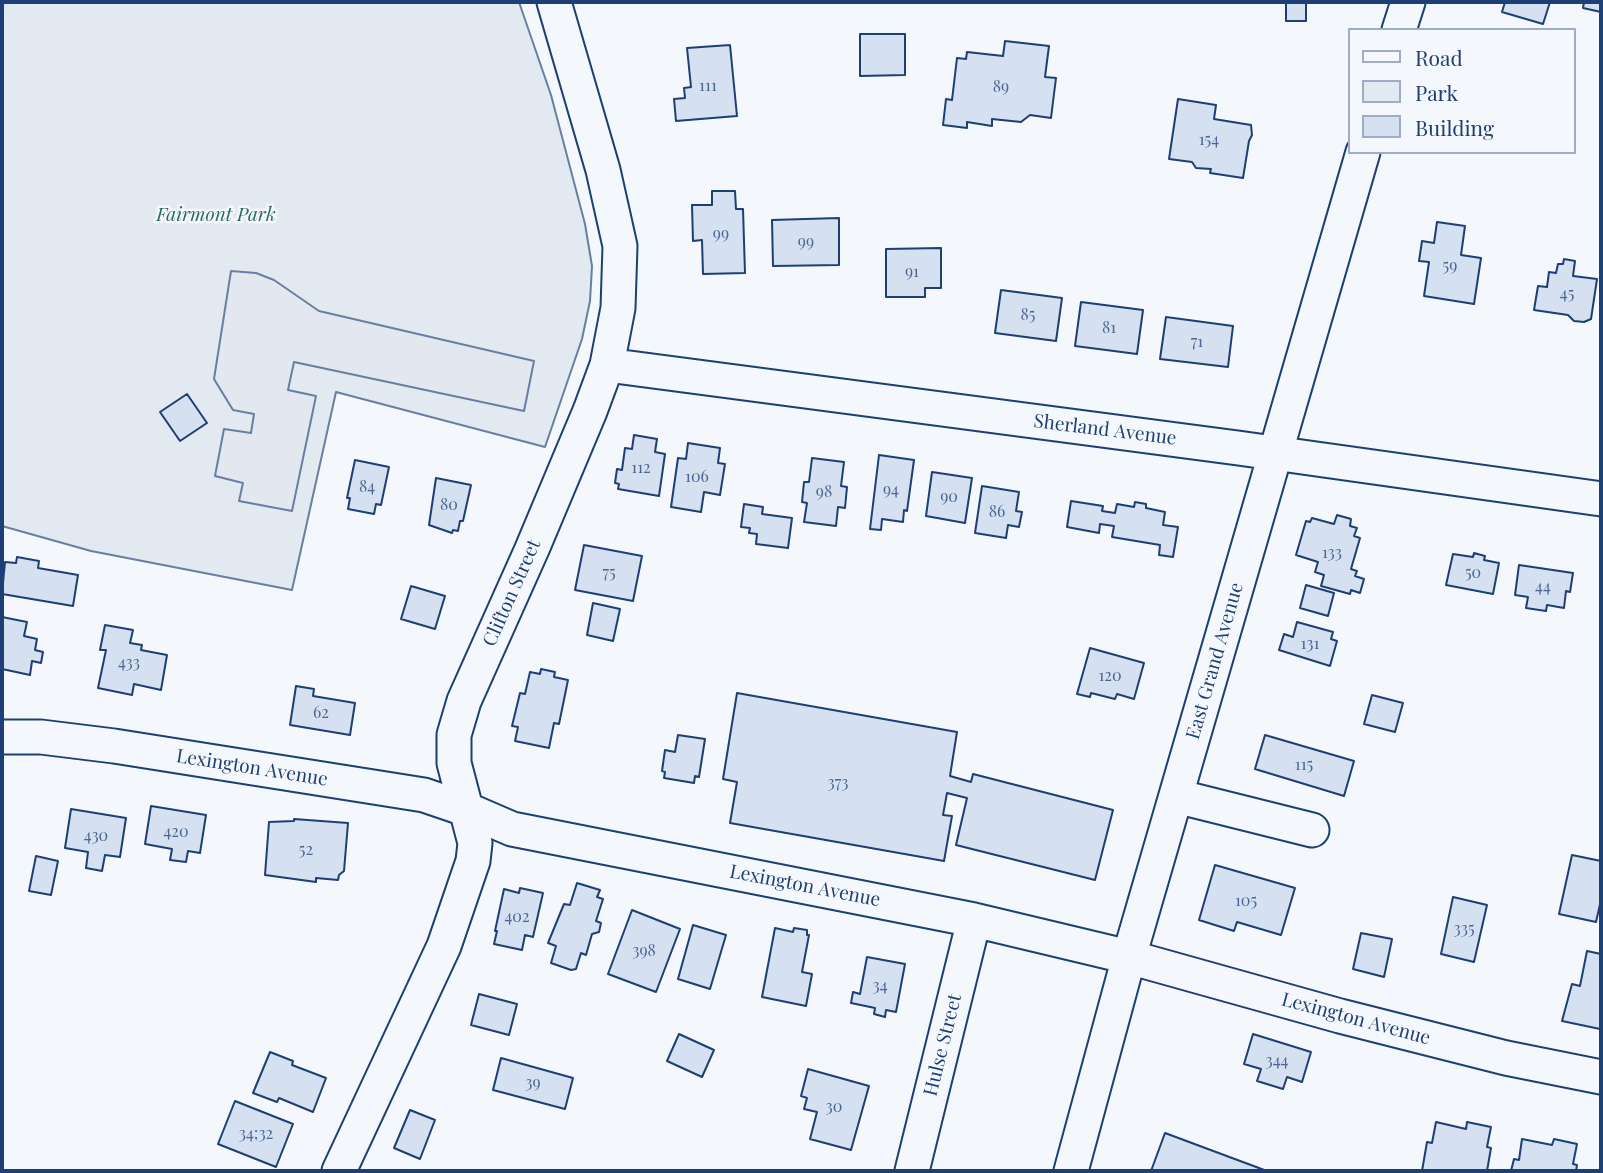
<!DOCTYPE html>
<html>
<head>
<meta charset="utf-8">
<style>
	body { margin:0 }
	#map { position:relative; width:1603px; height:1173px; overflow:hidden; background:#f4f7fb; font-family:"Playfair Display",serif }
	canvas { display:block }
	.frame { position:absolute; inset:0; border:4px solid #1d3f73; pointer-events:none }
	.legend { position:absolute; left:1348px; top:28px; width:228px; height:126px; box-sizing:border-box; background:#f4f7fb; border:2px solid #9eadc5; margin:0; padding:9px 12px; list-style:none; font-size:21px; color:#1d3f73 }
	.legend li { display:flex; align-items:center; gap:14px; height:35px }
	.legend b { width:35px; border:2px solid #9eadc5 }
</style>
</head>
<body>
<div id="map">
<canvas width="1603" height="1173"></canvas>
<div class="frame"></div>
<ul class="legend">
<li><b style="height:9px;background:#f4f7fb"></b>Road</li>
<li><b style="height:19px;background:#e3e9f0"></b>Park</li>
<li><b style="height:19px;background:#d5e0f0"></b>Building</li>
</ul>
</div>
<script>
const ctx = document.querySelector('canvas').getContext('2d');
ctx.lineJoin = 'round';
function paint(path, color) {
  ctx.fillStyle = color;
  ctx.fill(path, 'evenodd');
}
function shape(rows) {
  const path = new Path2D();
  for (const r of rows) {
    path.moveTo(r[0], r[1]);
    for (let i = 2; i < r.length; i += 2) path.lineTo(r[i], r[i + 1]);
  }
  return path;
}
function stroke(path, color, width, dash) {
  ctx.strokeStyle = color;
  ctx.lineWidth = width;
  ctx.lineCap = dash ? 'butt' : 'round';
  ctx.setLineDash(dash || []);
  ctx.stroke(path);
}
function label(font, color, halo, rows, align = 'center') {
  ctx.font = font + ' "Playfair Display",serif';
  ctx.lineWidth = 5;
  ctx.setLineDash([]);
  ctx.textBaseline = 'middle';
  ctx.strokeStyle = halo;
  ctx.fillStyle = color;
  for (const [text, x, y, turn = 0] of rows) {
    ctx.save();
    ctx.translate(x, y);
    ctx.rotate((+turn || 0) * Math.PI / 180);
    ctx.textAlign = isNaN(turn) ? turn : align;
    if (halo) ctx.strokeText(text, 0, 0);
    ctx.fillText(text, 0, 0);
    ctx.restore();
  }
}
const green = shape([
	[2,2,519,2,551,95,585,224,592,266,590,301,582,339,545,447,336,392,292,590,91,551,2,526,2,2]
]);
paint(green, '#e3e9f0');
stroke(green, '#687fa3', 2);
const parking = shape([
	[231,271,256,273,274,280,319,311,534,361,524,411,294,362,288,390,316,396,292,511,239,501,243,483,215,476,224,429,251,433,254,414,233,410,214,379,231,271]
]);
paint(parking, '#e3e8f0');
stroke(parking, '#687fa3', 2);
const building = shape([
	[1286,2,1306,2,1306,21,1286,21,1286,2],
	[1505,2,1550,2,1543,24,1502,12,1505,2],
	[1584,2,1601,2,1601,12,1583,8,1584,2],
	[860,34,905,34,905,75,860,76,860,34],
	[1005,41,1049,46,1045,77,1056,78,1051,118,1030,115,1021,122,992,119,992,126,967,122,967,128,943,125,946,99,952,100,957,58,966,59,967,52,1003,56,1005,41],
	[730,45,737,116,676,121,674,99,685,98,684,88,691,87,687,48,730,45],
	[1178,99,1216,105,1214,119,1251,125,1252,135,1249,141,1243,178,1210,173,1211,169,1196,168,1192,162,1169,159,1178,99],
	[712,191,735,191,736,209,743,209,745,273,703,274,702,240,693,241,692,205,712,205,712,191],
	[839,218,839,265,773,266,772,220,839,218],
	[1437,222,1465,226,1461,255,1481,258,1474,304,1424,296,1429,262,1419,261,1422,241,1434,243,1437,222],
	[941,248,941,288,925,288,925,297,886,297,886,249,941,248],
	[1564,259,1575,261,1573,276,1597,279,1591,319,1584,322,1574,321,1568,315,1534,310,1538,286,1547,287,1549,272,1556,273,1558,264,1563,264,1564,259],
	[1001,290,1062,298,1056,341,995,333,1001,290],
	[1081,302,1143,310,1137,354,1075,346,1081,302],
	[1166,317,1233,326,1228,367,1160,359,1166,317],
	[187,394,207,423,180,441,160,412,187,394],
	[634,435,657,439,655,452,665,454,659,496,618,489,619,484,615,483,617,469,622,470,625,448,632,449,634,435],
	[688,443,720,448,718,463,725,464,720,495,704,492,701,512,671,507,678,458,686,459,688,443],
	[879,455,914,460,907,511,904,510,903,522,882,519,881,530,870,529,879,455],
	[812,458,844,462,841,486,847,487,845,508,838,507,836,526,804,522,807,503,802,502,804,482,809,482,812,458],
	[355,460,389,467,381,505,376,504,374,514,348,509,350,498,347,498,355,460],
	[932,472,972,478,965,523,926,516,932,472],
	[436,478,471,485,463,521,460,521,458,531,453,530,452,533,429,525,436,478],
	[982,486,1019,492,1016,511,1022,512,1019,527,1008,525,1006,538,975,533,982,486],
	[1071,501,1103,506,1102,511,1115,513,1117,504,1134,507,1135,502,1146,504,1146,508,1165,512,1163,525,1178,527,1173,557,1159,555,1160,545,1112,537,1114,526,1100,524,1099,533,1067,527,1071,501],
	[744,504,763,507,762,514,792,518,788,548,756,544,757,534,749,533,750,528,741,527,744,504],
	[1337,515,1351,519,1350,526,1357,528,1354,536,1360,538,1351,569,1357,571,1355,576,1364,579,1360,593,1351,590,1350,594,1321,586,1324,575,1315,572,1318,562,1296,555,1306,521,1310,522,1312,518,1334,524,1337,515],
	[584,545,642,556,633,601,575,590,584,545],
	[1474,553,1485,556,1484,560,1499,563,1493,594,1446,585,1453,554,1473,557,1474,553],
	[17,557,39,561,38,568,78,575,73,606,2,594,5,562,16,563,17,557],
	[1519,565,1573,573,1570,592,1566,591,1564,608,1547,605,1546,611,1526,608,1528,597,1515,595,1519,565],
	[1306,585,1334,593,1328,616,1300,608,1306,585],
	[411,586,445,596,435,629,401,619,411,586],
	[593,603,620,609,613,641,587,635,593,603],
	[2,617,27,622,24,636,37,639,35,650,43,652,41,663,32,661,30,675,2,669,2,617],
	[1297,622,1333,632,1331,639,1337,641,1330,666,1279,650,1284,634,1293,637,1297,622],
	[105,625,133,630,130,643,142,645,141,650,167,655,161,690,134,684,132,695,98,688,106,650,100,650,105,625],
	[1090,648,1144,663,1134,699,1117,694,1115,699,1091,693,1090,697,1077,694,1090,648],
	[541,669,555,672,554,677,568,680,559,724,554,723,549,748,515,741,518,727,512,726,520,693,525,694,530,672,540,674,541,669],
	[296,686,314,689,313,696,355,703,350,735,290,725,296,686],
	[737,693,957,732,950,776,971,782,973,774,1113,810,1095,880,956,845,967,798,947,793,943,815,952,816,944,861,730,823,737,782,723,779,737,693],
	[1372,695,1403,703,1395,732,1364,724,1372,695],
	[678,735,705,739,699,777,695,776,694,783,664,778,665,772,662,771,665,750,675,752,678,735],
	[1265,735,1354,761,1344,796,1255,769,1265,735],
	[151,806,206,815,200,853,188,851,186,862,170,860,172,849,145,844,151,806],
	[71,809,126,818,120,857,105,855,102,871,86,868,88,852,65,848,71,809],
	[294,819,348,823,344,871,339,875,338,880,316,878,316,882,265,875,269,822,294,821,294,819],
	[1572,855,1601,861,1601,900,1596,922,1559,914,1572,855],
	[36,856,58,861,51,895,29,891,36,856],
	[1215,865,1295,888,1281,935,1237,922,1234,931,1199,920,1215,865],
	[577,883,600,890,597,897,603,899,596,921,601,923,599,932,592,934,586,955,581,953,576,969,571,970,551,963,556,946,548,943,564,904,570,905,577,883],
	[520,888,543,893,533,937,525,935,522,950,494,944,497,931,495,931,504,889,519,893,520,888],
	[1453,897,1487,905,1474,962,1441,954,1453,897],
	[632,910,680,929,656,992,608,974,632,910],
	[693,925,726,935,710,989,678,979,693,925],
	[775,928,793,932,794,928,807,930,807,935,809,935,802,972,812,974,806,1006,762,997,775,928],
	[1361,933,1392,939,1384,977,1353,969,1361,933],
	[1587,951,1601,954,1600,1029,1562,1021,1572,984,1580,986,1587,951],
	[867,957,905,964,896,1012,886,1010,885,1017,874,1014,875,1008,851,1003,853,992,860,994,867,957],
	[479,994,517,1004,509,1035,471,1025,479,994],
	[679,1034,714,1050,702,1077,667,1061,679,1034],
	[1253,1034,1311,1052,1302,1082,1287,1077,1283,1089,1257,1081,1261,1069,1244,1064,1253,1034],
	[270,1052,293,1061,292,1065,326,1078,313,1112,279,1098,277,1102,253,1093,270,1052],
	[501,1058,573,1078,565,1109,493,1090,501,1058],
	[808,1069,869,1086,851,1150,810,1139,817,1112,804,1109,807,1098,801,1096,808,1069],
	[235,1101,293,1124,276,1167,218,1144,235,1101],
	[410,1110,435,1120,420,1159,394,1148,410,1110],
	[1436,1122,1466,1129,1467,1122,1491,1127,1487,1147,1491,1148,1487,1171,1422,1171,1427,1142,1432,1143,1436,1122],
	[1165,1133,1267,1171,1151,1171,1165,1133],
	[1522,1139,1552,1145,1554,1139,1577,1144,1573,1164,1577,1165,1576,1171,1511,1171,1514,1159,1519,1160,1522,1139]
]);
paint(building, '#d5e0f0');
stroke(building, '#1d3f73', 2);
const minor = shape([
	[1399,30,1408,2],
	[607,365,1238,448,1601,499],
	[2,737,41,737,114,746,424,795,468,810,512,829,974,920,1129,957,1340,1016,1506,1058,1601,1077],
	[1176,796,1312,830],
	[339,1171,444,946,473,861,475,843,454,763,454,735,464,701,532,549,590,411,607,365,618,308,620,246,603,170,554,2],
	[912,1171,974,920],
	[1071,1171,1129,957,1363,152]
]);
stroke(minor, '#1d3f73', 37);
stroke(minor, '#f4f7fb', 33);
label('16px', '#4b6792', null, [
	["111",708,86],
	["89",1001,87],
	["154",1209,140],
	["99",721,234],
	["99",806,242],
	["59",1450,266],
	["91",912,272],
	["45",1567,294],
	["85",1028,315],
	["81",1109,328],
	["71",1197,342],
	["112",641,468],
	["106",697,477],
	["84",367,487],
	["94",891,490],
	["98",824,492],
	["90",949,497],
	["80",449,505],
	["86",997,512],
	["133",1332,553],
	["75",609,573],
	["50",1473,573],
	["44",1543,587],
	["131",1310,644],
	["433",129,663],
	["120",1110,676],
	["62",321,713],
	["115",1304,765],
	["373",838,783],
	["420",176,832],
	["430",96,836],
	["52",306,850],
	["105",1246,901],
	["402",517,917],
	["335",1464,929],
	["398",644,951],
	["34",880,986],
	["344",1277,1061],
	["39",533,1083],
	["30",834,1107],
	["34;32",256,1134]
]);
label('italic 19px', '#2c6c60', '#f4f7fb', [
	["Fairmont Park",216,215]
]);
label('19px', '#1d3f73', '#f4f7fb', [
	["Sherland Avenue",1105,430,7],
	["Clifton Street",512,593,-66],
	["East Grand Avenue",1215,661,-74],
	["Lexington Avenue",252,768,9],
	["Lexington Avenue",805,886,11],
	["Lexington Avenue",1356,1019,15],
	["Hulse Street",943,1045,-76]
]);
</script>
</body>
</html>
